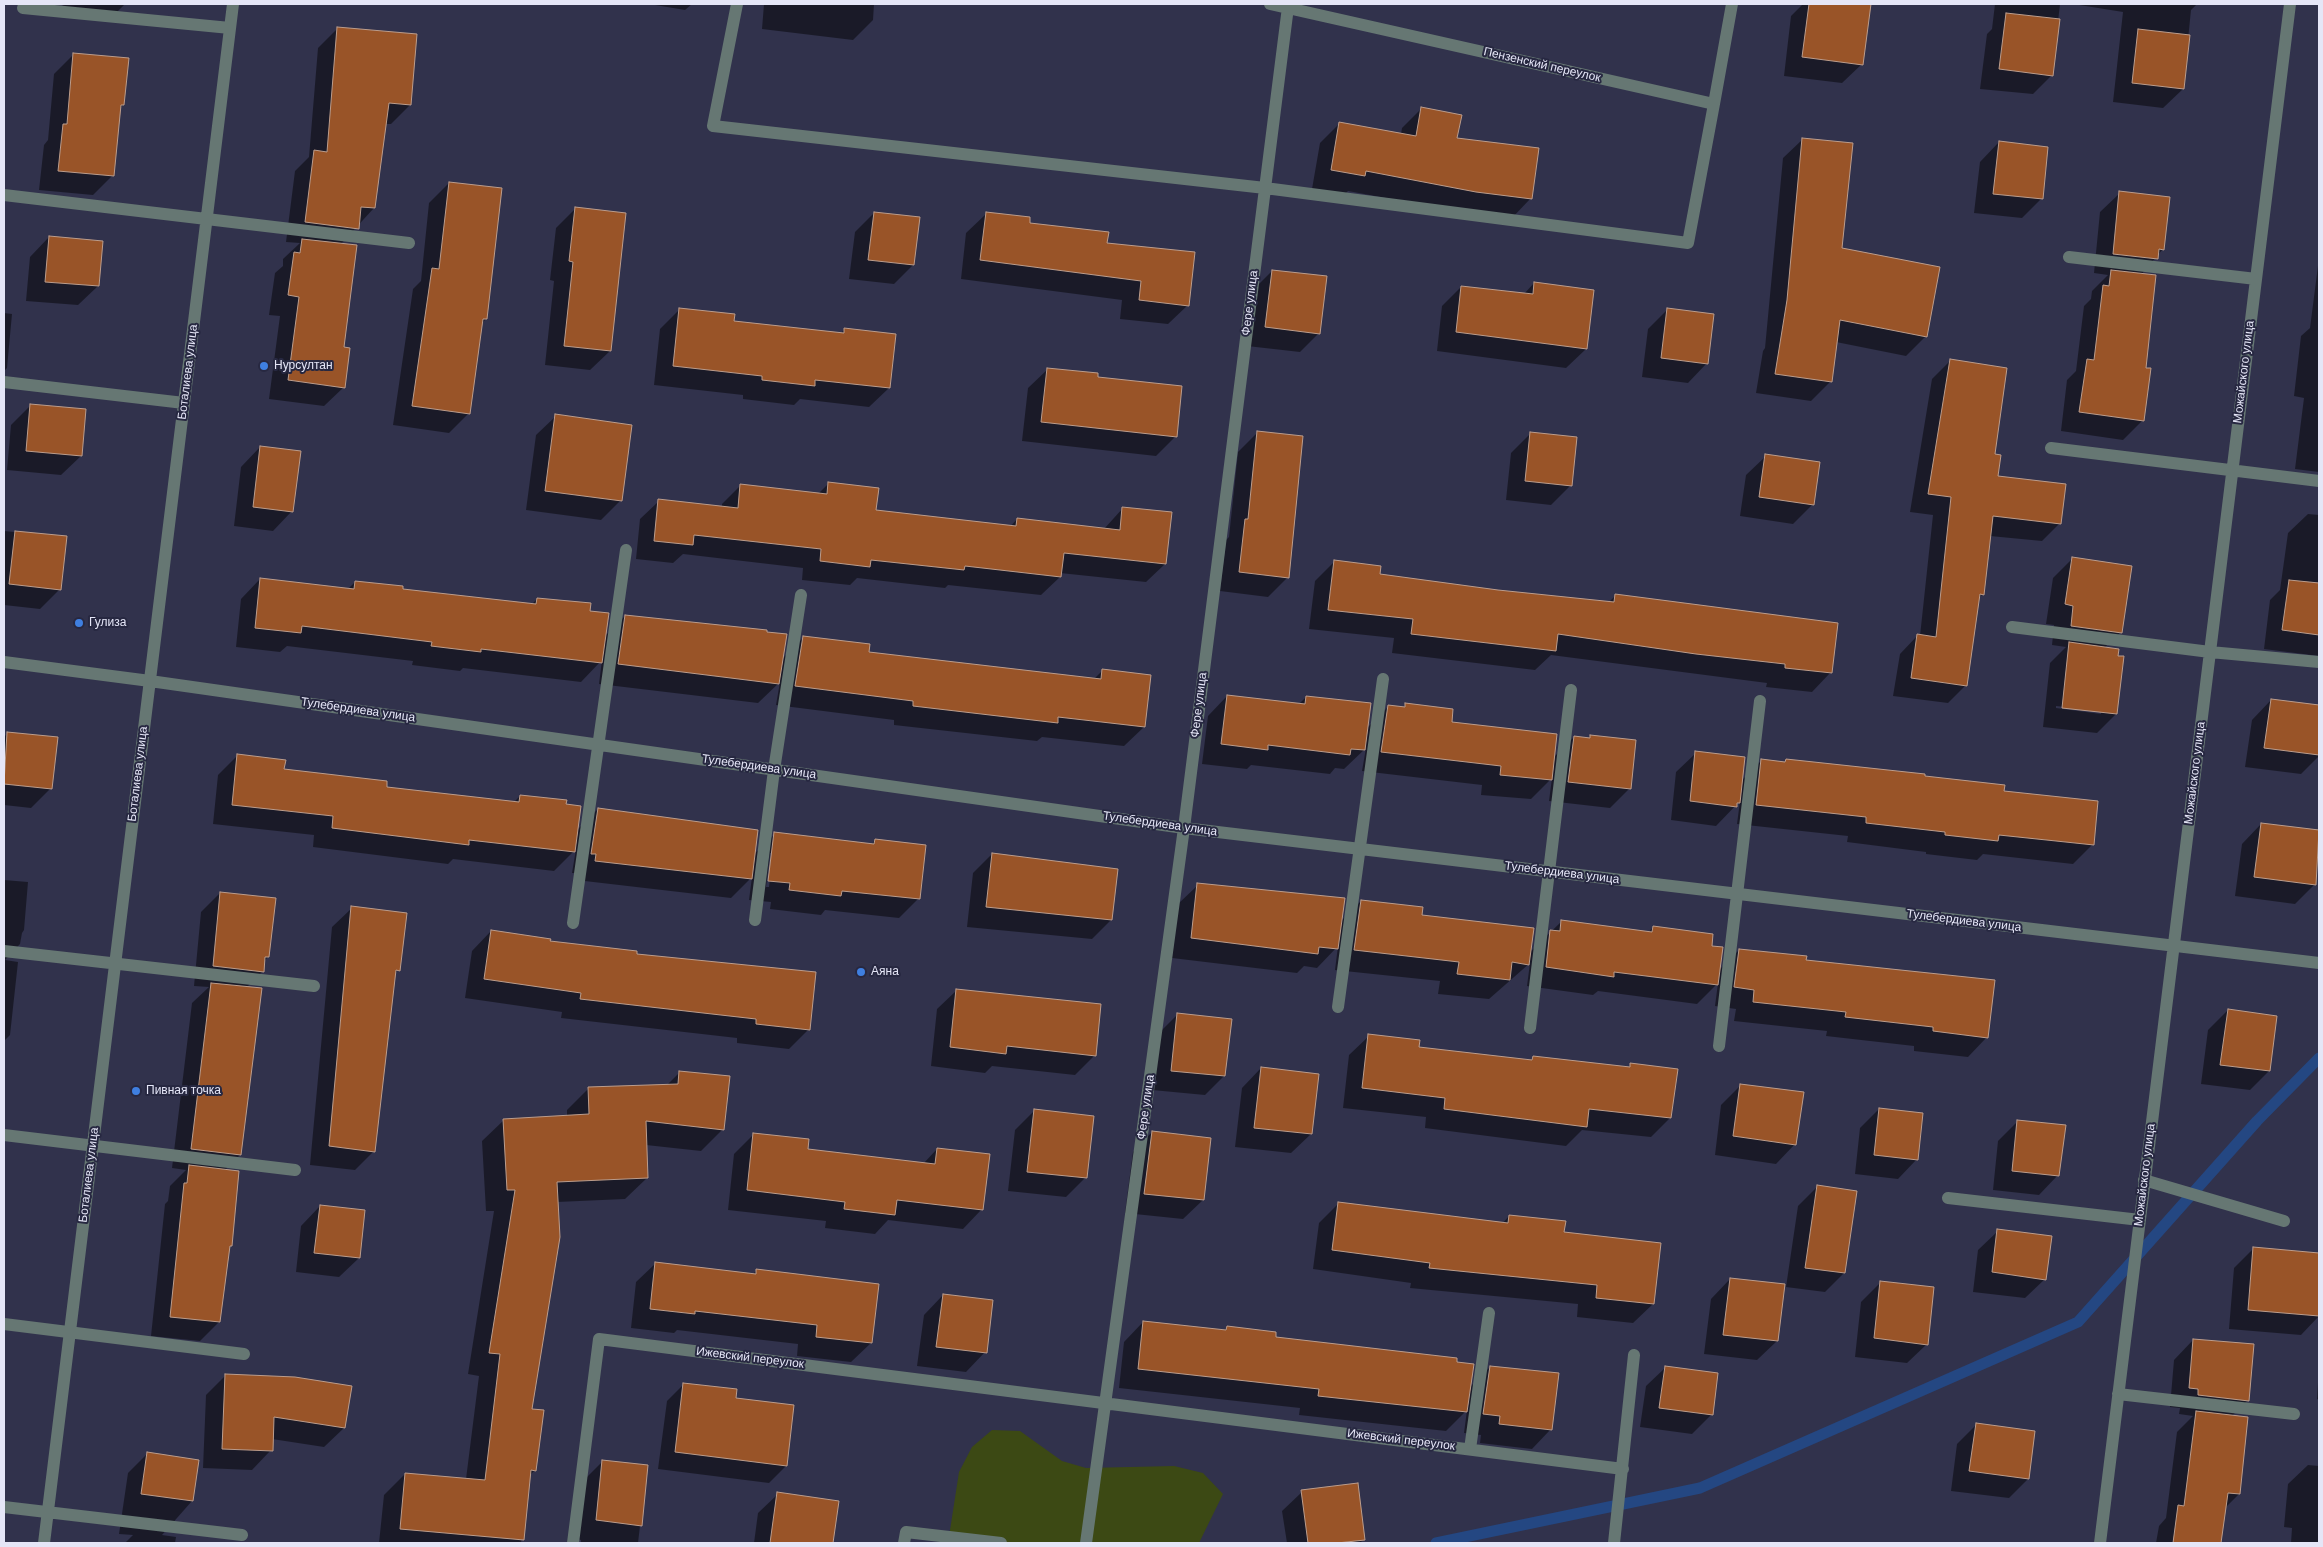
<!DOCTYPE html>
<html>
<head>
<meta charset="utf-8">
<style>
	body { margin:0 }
	#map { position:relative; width:2323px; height:1547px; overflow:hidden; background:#31324c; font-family:Arial,sans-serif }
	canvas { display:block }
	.frame { position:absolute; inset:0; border:5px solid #e5e6f7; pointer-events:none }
</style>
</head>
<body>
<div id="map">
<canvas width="2323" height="1547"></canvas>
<div class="frame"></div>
</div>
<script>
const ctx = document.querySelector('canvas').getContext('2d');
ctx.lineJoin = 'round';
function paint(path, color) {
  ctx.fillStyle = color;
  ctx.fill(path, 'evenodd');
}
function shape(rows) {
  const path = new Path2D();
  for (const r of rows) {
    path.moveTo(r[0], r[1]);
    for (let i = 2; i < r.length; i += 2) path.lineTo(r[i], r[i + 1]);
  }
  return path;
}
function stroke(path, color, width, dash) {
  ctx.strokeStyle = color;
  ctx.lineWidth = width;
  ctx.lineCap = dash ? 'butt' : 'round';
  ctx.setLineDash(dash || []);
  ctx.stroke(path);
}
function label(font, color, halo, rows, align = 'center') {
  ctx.font = font + ' Arial,sans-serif';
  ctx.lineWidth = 4;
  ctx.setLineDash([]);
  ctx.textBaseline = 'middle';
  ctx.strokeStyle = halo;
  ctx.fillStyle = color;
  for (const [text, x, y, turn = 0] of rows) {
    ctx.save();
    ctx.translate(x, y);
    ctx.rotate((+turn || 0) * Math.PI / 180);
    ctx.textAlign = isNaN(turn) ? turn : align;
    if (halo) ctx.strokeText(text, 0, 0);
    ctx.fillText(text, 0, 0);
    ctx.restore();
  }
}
paint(shape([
	[992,1430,1020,1431,1062,1461,1086,1468,1174,1466,1203,1473,1223,1494,1199,1543,948,1543,959,1472,972,1447]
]), '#3c4914');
paint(shape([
	[63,4,125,4,117,12,62,7],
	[649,4,692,4,685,10],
	[764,4,874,4,873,20,853,40,762,29],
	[1803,4,1870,4,1862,64,1842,83,1784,76,1791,16],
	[1995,4,2060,4,2052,75,2033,94,1980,89,1987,34,1992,29],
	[2073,4,2197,4,2191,10,2183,89,2163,108,2113,102,2123,12],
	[338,28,410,105,391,124,385,124,374,208,341,244,344,387,324,406,269,399,280,316,269,315,275,273,283,266,283,259,300,243,286,242,295,171,309,157,318,48],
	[73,55,123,105,119,109,113,175,93,195,39,190,44,145,48,140,54,74],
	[1422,108,1456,139,1531,198,1512,218,1456,211,1348,191,1344,195,1312,189,1320,143,1340,123,1401,134,1402,128],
	[1803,139,1840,249,1926,336,1906,356,1836,342,1831,381,1811,401,1756,393,1763,351,1765,348,1783,158],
	[1999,142,2047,148,2041,199,2022,218,1974,213,1980,162],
	[449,183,486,319,481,324,469,413,449,433,393,425,413,289,421,281,429,203],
	[2120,193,2163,249,2141,275,2145,369,2143,420,2123,440,2061,431,2067,380,2076,371,2084,306,2091,299,2092,291,2108,275,2094,273,2100,212],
	[575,209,610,351,590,370,545,365,554,281,550,280,556,228],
	[874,213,913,265,894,284,849,279,855,232],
	[986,214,1106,244,1188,305,1168,324,1120,319,1122,300,961,279,966,233],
	[49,237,98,286,78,305,26,301,30,257],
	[2319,258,2319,472,2295,469,2304,398,2294,396,2301,336,2310,328],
	[1272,271,1319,333,1300,352,1247,346,1253,290],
	[1534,283,1586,349,1566,368,1437,351,1442,306,1461,287,1524,294],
	[680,309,733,322,840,334,845,329,889,388,869,407,800,399,794,405,743,399,743,395,654,385,660,329],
	[1667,310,1707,363,1688,383,1642,377,1648,329],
	[4,313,12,314,7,368,4,371],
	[1950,361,1994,455,1997,477,2060,523,2042,541,1990,536,1983,594,1978,599,1966,685,1948,703,1893,696,1900,654,1918,635,1920,636,1933,515,1910,512,1932,379],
	[1048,369,1097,378,1176,436,1156,456,1022,441,1028,388],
	[31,405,81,456,61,475,7,470,11,425],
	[556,416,621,500,601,520,526,510,536,435],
	[1258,432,1288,577,1268,597,1220,591,1226,540,1229,537,1238,452],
	[1531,433,1570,486,1551,505,1506,500,1511,453],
	[260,447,292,511,273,531,234,526,241,467],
	[1766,456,1813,504,1793,524,1740,516,1746,475],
	[829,483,875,511,1010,527,1017,519,1104,529,1123,508,1171,513,1165,564,1146,582,1060,573,1060,577,1041,595,948,585,945,588,857,578,850,585,802,580,803,568,683,554,673,563,636,559,640,519,659,501,722,508,722,504,741,485,818,494],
	[2308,514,2319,515,2319,656,2264,649,2270,600,2280,590,2288,533],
	[4,531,66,537,60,589,40,609,4,605],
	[2072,559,2121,632,2104,648,2116,714,2097,733,2043,727,2050,663,2066,647,2052,645,2054,625,2046,624,2053,578],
	[2056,706,2101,711,2101,714,2056,708],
	[1334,562,1378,575,1497,591,1608,603,1615,596,1831,672,1812,692,1766,687,1767,683,1551,655,1535,670,1392,653,1394,638,1309,629,1315,581],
	[260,579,348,589,355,582,402,590,531,605,537,599,589,612,604,637,625,616,782,659,803,638,867,653,1094,679,1102,671,1144,727,1124,746,1042,737,1037,741,894,725,894,720,776,705,780,682,758,703,599,684,602,660,581,682,463,668,460,671,412,665,413,661,287,646,280,652,236,647,241,599],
	[1227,696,1299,704,1306,697,1367,728,1388,707,1402,708,1406,705,1450,723,1553,758,1574,737,1588,739,1591,736,1630,788,1610,808,1549,801,1552,778,1531,799,1481,795,1482,785,1362,771,1366,748,1344,769,1335,768,1330,774,1251,765,1247,769,1202,764,1208,716],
	[2271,700,2319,706,2319,756,2301,774,2245,767,2252,720],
	[8,733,51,788,31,808,4,805,4,737],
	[1696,753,1741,781,1762,760,1783,763,1786,760,1923,777,2003,792,2097,802,2092,845,2073,864,1983,854,1977,860,1926,854,1926,852,1847,842,1848,836,1737,824,1740,801,1716,826,1671,820,1676,772],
	[238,755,283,770,385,788,514,802,520,796,565,805,577,830,598,809,754,854,775,834,871,845,875,840,919,898,899,918,825,910,821,915,770,909,771,902,749,900,752,877,731,898,576,880,577,873,572,873,576,849,554,871,453,859,448,864,313,847,314,835,213,824,218,775],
	[770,853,773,853,769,887,766,887],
	[2261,824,2319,831,2315,884,2295,904,2235,896,2242,844],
	[992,854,1111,920,1092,939,967,927,973,873],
	[4,880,28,882,24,930,22,933,20,944,5,960,18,962,10,1035,4,1041],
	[1198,885,1340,922,1361,901,1420,916,1530,952,1562,921,1648,933,1653,927,1711,947,1718,971,1739,950,1805,961,1987,1037,1968,1057,1914,1051,1914,1046,1826,1036,1827,1031,1734,1021,1736,1009,1715,1006,1718,983,1697,1004,1598,991,1593,995,1527,986,1530,963,1489,999,1438,994,1440,981,1335,970,1338,946,1317,968,1304,966,1297,973,1172,958,1178,904],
	[220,893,268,957,264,961,262,972,246,988,240,1155,224,1171,231,1245,228,1248,219,1322,200,1341,151,1336,165,1204,168,1201,170,1186,186,1170,172,1168,192,1003,209,987,194,986,201,912],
	[352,908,398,970,394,975,374,1151,355,1170,310,1165,332,927],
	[491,931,635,955,809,1029,789,1049,737,1043,737,1038,561,1018,562,1012,465,998,472,951],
	[957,990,1094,1056,1075,1075,992,1066,985,1073,931,1066,937,1009],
	[2228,1010,2269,1071,2250,1090,2201,1084,2208,1030],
	[1178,1014,1224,1076,1205,1095,1152,1090,1158,1034],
	[1369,1036,1418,1048,1530,1061,1533,1057,1627,1068,1631,1065,1670,1118,1651,1137,1582,1130,1566,1146,1425,1128,1426,1117,1343,1108,1349,1055],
	[1261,1068,1311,1134,1291,1153,1235,1147,1242,1088],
	[680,1072,723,1129,701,1151,646,1145,647,1178,625,1199,557,1202,531,1410,535,1470,529,1476,521,1543,379,1543,384,1495,405,1474,466,1479,479,1376,468,1374,494,1211,486,1211,482,1141,504,1120,567,1116,567,1110,589,1088,666,1086],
	[1741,1085,1795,1144,1776,1164,1715,1155,1721,1105],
	[1879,1109,1917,1159,1898,1179,1855,1174,1860,1128],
	[1035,1110,1086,1177,1066,1197,1008,1191,1015,1130],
	[2018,1121,2058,1175,2039,1195,1993,1190,1998,1141],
	[1152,1132,1203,1200,1183,1219,1125,1213,1133,1152],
	[754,1134,806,1150,923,1164,937,1149,982,1209,963,1229,888,1220,875,1234,825,1228,826,1221,728,1210,734,1154],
	[1818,1186,1844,1273,1825,1292,1786,1287,1798,1206],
	[1338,1204,1502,1224,1509,1216,1563,1233,1653,1304,1633,1323,1577,1317,1578,1304,1410,1288,1411,1283,1313,1269,1319,1223],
	[320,1206,359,1258,339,1277,296,1272,301,1226],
	[1998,1231,2045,1279,2025,1298,1973,1292,1978,1250],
	[2253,1249,2319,1254,2319,1316,2301,1335,2229,1329,2234,1268],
	[656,1263,752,1275,757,1270,871,1343,851,1362,797,1356,798,1344,677,1330,674,1333,631,1328,636,1282],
	[1730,1279,1777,1341,1757,1360,1704,1354,1711,1299],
	[1881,1282,1927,1344,1907,1363,1855,1357,1861,1302],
	[943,1295,985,1352,966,1372,917,1366,924,1315],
	[1143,1322,1224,1331,1227,1327,1274,1338,1456,1363,1469,1388,1490,1367,1551,1429,1532,1449,1480,1443,1481,1435,1464,1433,1467,1410,1446,1431,1299,1415,1300,1408,1119,1388,1124,1342],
	[2193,1340,2248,1400,2232,1416,2239,1494,2225,1508,2220,1543,2156,1543,2159,1526,2166,1518,2177,1432,2193,1416,2179,1414,2180,1408,2170,1407,2174,1360],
	[2319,1366,2319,1400,2317,1399],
	[1666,1367,1712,1414,1692,1434,1640,1427,1646,1386],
	[226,1375,344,1428,324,1447,272,1439,271,1450,252,1470,203,1468,206,1395],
	[684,1384,734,1399,786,1466,769,1483,658,1469,667,1401],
	[1976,1425,2028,1479,2009,1498,1951,1491,1957,1444],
	[147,1454,192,1501,162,1535,176,1537,175,1543,125,1543,133,1535,119,1534,128,1473],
	[603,1461,647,1466,638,1543,581,1543,581,1540,577,1539,583,1481],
	[2308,1465,2319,1466,2319,1543,2291,1543,2292,1528,2284,1527,2288,1484],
	[1302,1492,1364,1539,1360,1543,1287,1543,1282,1511],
	[778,1494,838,1502,832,1543,754,1543,758,1513]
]), '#0007');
stroke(shape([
	[1436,1543,1700,1488,2078,1322,2257,1121,2319,1058]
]), '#244782', 11);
const building = shape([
	[1809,4,1871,4,1863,65,1802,57,1809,4],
	[2006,13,2060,19,2053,76,1999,69,2006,13],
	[337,27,417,34,411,105,389,103,375,208,361,207,359,229,305,222,314,150,327,152,337,27],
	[2138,29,2190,35,2184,89,2132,83,2138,29],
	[73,53,129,58,124,105,121,105,114,176,58,171,63,124,67,124,73,53],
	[1421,107,1462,115,1457,138,1539,148,1532,199,1476,192,1366,171,1365,176,1331,170,1339,122,1416,136,1421,107],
	[1802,138,1853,143,1842,248,1940,267,1927,337,1840,320,1832,382,1775,374,1787,300,1802,138],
	[1999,141,2048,147,2043,199,1993,194,1999,141],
	[449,182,502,188,487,319,483,319,470,414,412,406,432,268,439,269,449,182],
	[2119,191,2170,197,2164,250,2159,249,2158,259,2113,254,2119,191],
	[575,207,626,213,611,351,564,346,573,262,569,261,575,207],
	[874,212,920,217,914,265,868,260,874,212],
	[986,212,1030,217,1030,223,1109,232,1107,243,1195,252,1189,306,1139,300,1141,281,980,260,986,212],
	[49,236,103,241,99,286,45,282,49,236],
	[302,239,357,245,344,347,350,348,345,388,288,380,299,297,288,295,294,252,300,253,302,239],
	[1272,270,1327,276,1320,334,1265,327,1272,270],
	[2111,270,2156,275,2146,368,2151,368,2144,421,2079,412,2087,359,2094,360,2103,285,2109,286,2111,270],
	[1534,282,1594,290,1587,349,1456,332,1461,286,1533,294,1534,282],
	[679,308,735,314,734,321,844,333,844,328,896,334,890,388,815,380,815,386,762,380,762,376,673,366,679,308],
	[1667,308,1714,314,1708,364,1661,358,1667,308],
	[1950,359,2007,368,1995,454,2001,455,1998,476,2066,484,2061,524,1993,516,1984,595,1980,594,1967,686,1911,678,1917,634,1936,637,1951,497,1928,494,1950,359],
	[1047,368,1098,373,1098,377,1182,386,1177,437,1041,422,1047,368],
	[30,404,86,409,82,456,26,451,30,404],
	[555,414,632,425,622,501,545,491,555,414],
	[1257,431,1303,436,1289,578,1239,572,1245,519,1248,519,1257,431],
	[1530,432,1577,437,1572,486,1525,481,1530,432],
	[260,446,301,451,293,512,253,507,260,446],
	[1765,454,1820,462,1814,505,1759,497,1765,454],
	[828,482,879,488,876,510,1016,526,1017,518,1120,530,1122,507,1172,512,1166,564,1064,553,1061,577,965,566,964,570,871,560,870,567,820,561,821,549,694,535,693,545,654,541,658,499,738,508,740,484,827,494,828,482],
	[15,531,67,536,61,590,9,584,15,531],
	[2072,557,2132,566,2122,633,2071,626,2073,606,2065,604,2072,557],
	[1334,560,1381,566,1380,574,1498,590,1614,602,1615,594,1838,623,1832,673,1785,668,1785,664,1696,654,1558,634,1556,651,1411,634,1413,619,1328,610,1334,560],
	[260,578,354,589,355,581,403,586,403,589,536,604,537,598,591,603,590,611,609,613,602,663,481,649,481,652,431,646,432,642,302,626,301,633,255,628,260,578],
	[2289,580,2319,583,2319,635,2282,630,2289,580],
	[625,615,767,630,767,632,787,634,779,684,618,664,625,615],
	[803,636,870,644,869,652,1101,679,1102,669,1151,675,1145,727,1058,717,1058,723,913,706,913,701,795,686,803,636],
	[2069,642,2119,649,2118,656,2124,656,2117,714,2062,708,2069,642],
	[1227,695,1305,704,1306,696,1371,703,1365,750,1351,749,1350,755,1268,745,1268,750,1221,744,1227,695],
	[2271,699,2319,705,2319,755,2264,748,2271,699],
	[1405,703,1453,709,1452,722,1557,734,1552,780,1500,775,1501,766,1381,752,1388,705,1405,707,1405,703],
	[7,732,58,737,52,789,4,784,7,732],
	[1590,735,1636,740,1631,789,1568,782,1574,736,1590,738,1590,735],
	[1695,751,1745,757,1740,803,1737,803,1737,807,1690,801,1695,751],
	[237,754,286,760,284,769,387,781,387,787,519,802,520,795,567,800,566,804,581,806,575,852,469,840,469,845,332,828,333,816,232,805,237,754],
	[1761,759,1785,762,1786,759,1925,774,1925,776,2005,785,2004,791,2098,801,2094,845,1999,835,1998,841,1945,835,1945,832,1866,823,1866,817,1756,805,1761,759],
	[598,808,758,830,752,879,595,861,596,854,591,854,598,808],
	[2261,823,2319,830,2316,885,2254,877,2261,823],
	[774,832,874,844,875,839,926,845,920,899,842,891,841,896,789,890,790,883,768,881,774,832],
	[992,853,1118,869,1112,920,986,907,992,853],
	[1197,883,1345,898,1338,949,1319,947,1318,954,1191,938,1197,883],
	[220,892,276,898,269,957,265,957,264,972,213,966,220,892],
	[1361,900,1423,907,1422,915,1534,928,1529,965,1512,962,1510,980,1457,974,1459,962,1354,950,1361,900],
	[351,906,407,913,400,971,396,970,375,1152,329,1146,351,906],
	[1561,920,1652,932,1653,926,1713,934,1712,946,1723,947,1718,985,1614,972,1614,977,1546,967,1550,930,1560,931,1561,920],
	[491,930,551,939,550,941,637,951,637,954,816,972,810,1030,756,1024,756,1019,580,999,581,993,484,979,491,930],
	[1739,949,1807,956,1806,960,1995,980,1988,1038,1933,1031,1933,1027,1845,1017,1846,1012,1753,1002,1754,990,1734,987,1739,949],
	[211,983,262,988,241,1155,191,1149,211,983],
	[956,989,1101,1004,1096,1056,1007,1046,1006,1054,950,1047,956,989],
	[2228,1009,2277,1016,2270,1071,2220,1065,2228,1009],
	[1177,1013,1232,1019,1225,1076,1171,1071,1177,1013],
	[1368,1034,1420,1040,1419,1047,1532,1060,1533,1056,1630,1067,1630,1063,1678,1069,1671,1118,1589,1109,1587,1127,1444,1109,1445,1098,1362,1088,1368,1034],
	[1261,1067,1319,1074,1312,1134,1254,1128,1261,1067],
	[679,1071,730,1076,724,1130,646,1121,648,1178,557,1182,560,1237,532,1409,544,1410,536,1471,531,1470,524,1540,400,1529,405,1473,485,1480,500,1354,489,1353,515,1190,507,1190,503,1119,589,1114,588,1087,678,1084,679,1071],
	[1740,1084,1804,1092,1796,1145,1733,1136,1740,1084],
	[1879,1108,1923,1113,1918,1160,1874,1155,1879,1108],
	[1034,1109,1094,1116,1087,1178,1027,1172,1034,1109],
	[2017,1120,2066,1125,2059,1176,2012,1171,2017,1120],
	[1152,1131,1211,1138,1204,1200,1144,1194,1152,1131],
	[753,1133,809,1139,808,1149,935,1164,937,1148,990,1154,983,1210,897,1200,895,1215,844,1209,845,1202,747,1190,753,1133],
	[189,1165,239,1171,232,1246,230,1246,220,1322,170,1317,184,1183,187,1183,189,1165],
	[1817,1185,1857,1191,1845,1273,1805,1268,1817,1185],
	[1338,1202,1508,1223,1509,1215,1566,1221,1564,1232,1661,1243,1654,1304,1596,1298,1597,1285,1429,1268,1430,1263,1332,1250,1338,1202],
	[320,1205,365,1210,360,1258,314,1253,320,1205],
	[1997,1229,2052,1236,2046,1280,1992,1272,1997,1229],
	[2253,1247,2319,1253,2319,1316,2248,1310,2253,1247],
	[655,1262,756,1274,756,1269,879,1284,872,1343,816,1337,817,1325,695,1311,695,1314,650,1309,655,1262],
	[1730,1278,1785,1284,1778,1341,1723,1335,1730,1278],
	[1880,1281,1934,1287,1928,1345,1874,1338,1880,1281],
	[943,1294,993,1300,987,1353,936,1347,943,1294],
	[1143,1321,1226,1330,1227,1326,1276,1332,1276,1337,1457,1358,1457,1362,1474,1364,1467,1412,1318,1396,1319,1389,1138,1369,1143,1321],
	[2193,1339,2254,1344,2249,1401,2198,1395,2198,1389,2189,1388,2193,1339],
	[1490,1366,1559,1373,1552,1430,1499,1424,1500,1416,1483,1414,1490,1366],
	[1665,1366,1718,1373,1713,1415,1659,1408,1665,1366],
	[225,1374,295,1377,352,1386,345,1428,274,1417,273,1451,222,1449,225,1374],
	[683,1383,737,1389,736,1398,794,1405,787,1466,675,1452,683,1383],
	[2196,1411,2248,1417,2240,1494,2228,1493,2221,1543,2173,1543,2178,1505,2184,1506,2196,1411],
	[1976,1423,2035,1431,2029,1479,1969,1471,1976,1423],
	[147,1452,199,1460,193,1501,141,1494,147,1452],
	[602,1460,648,1465,642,1526,596,1520,602,1460],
	[1358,1483,1365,1540,1337,1543,1308,1543,1301,1490,1358,1483],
	[777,1492,839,1501,833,1543,770,1543,777,1492]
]);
paint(building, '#995428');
stroke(building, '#bc9d8c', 1);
stroke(shape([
	[737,4,713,126,1265,188,1688,243,1714,104],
	[1270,4,1714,104,1732,4],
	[23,8,230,28],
	[4,195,409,243],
	[2069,257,2256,279],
	[4,382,184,403],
	[2051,448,2319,481],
	[2012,627,2210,652,2319,662],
	[4,662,150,681,1184,828,2319,963],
	[755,920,774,770,801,595],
	[573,923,626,550],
	[4,951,314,986],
	[1338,1007,1383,679],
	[1530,1028,1571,690],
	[1719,1046,1760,701],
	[4,1135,295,1170],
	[2144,1180,2284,1221],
	[1948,1198,2140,1220],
	[4,1324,244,1354],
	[2118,1394,2294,1414],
	[1470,1449,1489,1313],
	[4,1507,242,1535],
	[44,1543,233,4],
	[573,1543,599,1339,1623,1469],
	[904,1543,906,1532,1001,1543],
	[1086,1543,1184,828,1288,7],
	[1614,1543,1634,1355],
	[2100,1543,2290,4]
]), '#667773', 12);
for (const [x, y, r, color] of [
	[264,366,5,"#3f7fe0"],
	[79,623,5,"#3f7fe0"],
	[861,972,5,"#3f7fe0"],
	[136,1091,5,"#3f7fe0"]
]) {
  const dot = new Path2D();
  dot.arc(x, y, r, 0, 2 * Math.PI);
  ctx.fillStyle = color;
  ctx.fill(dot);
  stroke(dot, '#272841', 2);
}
label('12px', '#e5e6f7', '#272841', [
	["Пензенский переулок",1542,65,13],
	["Фере улица",1250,303,-83],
	["Боталиева улица",188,372,-83],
	["Можайского улица",2244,372,-83],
	["Фере улица",1199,705,-83],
	["Тулебердиева улица",358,710,8],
	["Тулебердиева улица",759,767,8],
	["Можайского улица",2195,773,-83],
	["Боталиева улица",138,774,-83],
	["Тулебердиева улица",1160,824,8],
	["Тулебердиева улица",1562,873,7],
	["Тулебердиева улица",1964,921,7],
	["Фере улица",1146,1107,-82],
	["Боталиева улица",89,1175,-83],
	["Можайского улица",2145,1175,-83],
	["Ижевский переулок",750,1358,7],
	["Ижевский переулок",1401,1440,7]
]);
label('12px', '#e5e6f7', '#272841', [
	["Нурсултан",274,366],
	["Гулиза",89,623],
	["Аяна",871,972],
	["Пивная точка",146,1091]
], 'left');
</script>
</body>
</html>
